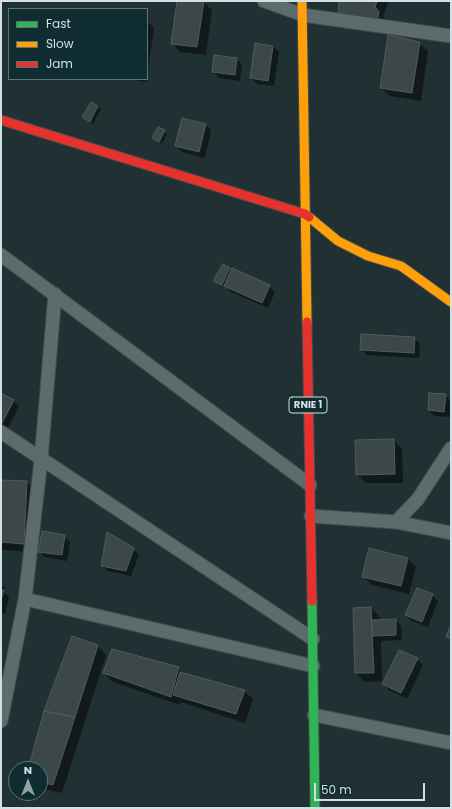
<!DOCTYPE html>
<html>
<head>
<meta charset="utf-8">
<style>
	body { margin:0 }
	#map { position:relative; width:452px; height:809px; overflow:hidden; background:#213033; font-family:Poppins,sans-serif }
	canvas { display:block }
	.frame { position:absolute; inset:0; border:2px solid #d0e0e4; pointer-events:none }
	.legend { position:absolute; left:8px; top:8px; width:140px; height:72px; box-sizing:border-box; background:#0f2c31; border:1px solid #5c7479; margin:0; padding:5px 7px; list-style:none; font-size:12px; color:#d0e0e4 }
	.legend li { display:flex; align-items:center; gap:8px; height:20px }
	.legend b { width:20px; border:1px solid #5c7479 }
	.north { position:absolute; left:8px; top:761px; width:40px; height:40px; box-sizing:border-box; background:#0f2c31; border:1px solid #5c7479; border-radius:50%; rotate:0deg; font-size:11px; font-weight:700; line-height:16px; text-align:center; color:#d0e0e4 }
	.north::after { content:''; display:block; margin:auto; width:14px; height:18px; background:#93a2a6; clip-path:polygon(50% 0,100% 100%,50% 72%,0 100%) }
	.scale { position:absolute; left:314px; top:783px; width:111px; height:18px; box-sizing:border-box; border:2px solid #d0e0e4; border-top:0; padding-left:5px; font-size:12px; line-height:14px; white-space:nowrap; color:#d0e0e4; -webkit-text-stroke:3px #0f2c31; paint-order:stroke }
</style>
</head>
<body>
<div id="map">
<canvas width="452" height="809"></canvas>
<div class="frame"></div>
<ul class="legend">
<li><b style="height:5px;background:#30b455"></b>Fast</li>
<li><b style="height:5px;background:#ff9f0a"></b>Slow</li>
<li><b style="height:5px;background:#e5322d"></b>Jam</li>
</ul>
<div class="north">N</div>
<div class="scale">50 m</div>
</div>
<script>
const ctx = document.querySelector('canvas').getContext('2d');
ctx.lineJoin = 'round';
function paint(path, color) {
  ctx.fillStyle = color;
  ctx.fill(path, 'evenodd');
}
function shape(rows) {
  const path = new Path2D();
  for (const r of rows) {
    path.moveTo(r[0], r[1]);
    for (let i = 2; i < r.length; i += 2) path.lineTo(r[i], r[i + 1]);
  }
  return path;
}
function stroke(path, color, width, dash) {
  ctx.strokeStyle = color;
  ctx.lineWidth = width;
  ctx.lineCap = dash ? 'butt' : 'round';
  ctx.setLineDash(dash || []);
  ctx.stroke(path);
}
function label(font, color, halo, rows, align = 'center') {
  ctx.font = font + ' Poppins,sans-serif';
  ctx.lineWidth = 4;
  ctx.setLineDash([]);
  ctx.textBaseline = 'middle';
  ctx.strokeStyle = halo;
  ctx.fillStyle = color;
  for (const [text, x, y, turn = 0] of rows) {
    ctx.save();
    ctx.translate(x, y);
    ctx.rotate((+turn || 0) * Math.PI / 180);
    ctx.textAlign = isNaN(turn) ? turn : align;
    if (halo) ctx.strokeText(text, 0, 0);
    ctx.fillText(text, 0, 0);
    ctx.restore();
  }
}
paint(shape([
	[178,1,203,2,212,10,206,55,180,52,172,43],
	[340,1,389,1,383,16,387,22,348,20,339,11],
	[147,21,154,28,147,78],
	[419,43,428,51,421,101,390,96,381,88],
	[273,46,279,52,274,86,257,84,251,78],
	[215,56,237,59,242,65,240,81,219,78,213,72],
	[126,79,147,79,147,82],
	[91,103,101,109,93,124,83,117],
	[205,125,211,130,205,158,182,152,176,146],
	[158,128,167,134,162,144,153,138],
	[229,269,269,286,275,292,268,308,231,292,225,286,215,281],
	[414,338,420,344,419,358,367,355,362,349],
	[1,394,14,401,19,407,8,428,1,425],
	[445,395,451,401,450,417,434,416,429,410],
	[394,440,402,449,403,483,366,483,357,475],
	[1,481,27,482,36,491,32,552,3,550,1,548],
	[64,536,70,542,67,561,45,557,39,551],
	[133,549,139,555,131,576,108,571,102,565],
	[407,558,416,567,409,594,372,585,363,576],
	[1,584,5,588,4,592,9,597,5,614,1,612],
	[432,595,438,601,428,627,412,621,406,615],
	[371,608,380,617,380,621,396,620,401,626,402,640,381,641,382,681,365,682,356,673,354,609],
	[72,637,98,646,106,655,62,793,40,788,40,769,29,769],
	[417,659,423,665,407,699,389,690,383,684],
	[178,668,184,674,244,691,253,699,245,723,181,702,180,705,113,682,104,673]
]), '#0007');
const building = shape([
	[177,1,204,1,197,47,171,44,177,1],
	[339,1,377,1,375,7,379,12,377,22,338,12,339,1],
	[388,35,420,42,412,93,380,88,388,35],
	[255,43,273,46,268,81,250,78,255,43],
	[214,55,237,58,235,75,212,72,214,55],
	[91,102,98,106,90,122,82,117,91,102],
	[182,118,206,124,199,152,175,146,182,118],
	[158,127,165,130,159,142,152,138,158,127],
	[223,264,230,268,222,285,213,281,223,264],
	[232,268,270,285,262,303,224,286,232,268],
	[361,334,415,337,414,353,360,350,361,334],
	[1,393,14,400,2,423,1,423,1,393],
	[429,393,446,394,444,412,428,410,429,393],
	[394,439,395,474,356,475,355,440,394,439],
	[1,480,27,481,24,544,1,542,1,480],
	[42,531,65,535,62,555,38,552,42,531],
	[107,532,134,548,126,571,101,566,107,532],
	[369,548,408,558,401,586,362,577,369,548],
	[417,588,433,594,422,622,405,615,417,588],
	[1,589,4,590,1,601,1,589],
	[371,607,374,673,355,673,353,608,371,607],
	[396,619,396,635,373,636,372,620,396,619],
	[451,624,451,639,446,637,451,624],
	[72,636,98,645,75,717,44,711,72,636],
	[112,649,179,667,171,697,103,673,112,649],
	[399,650,418,658,401,693,382,684,399,650],
	[180,672,245,690,236,714,173,695,180,672],
	[44,711,75,717,53,785,40,782,40,769,28,769,44,711]
]);
paint(building, '#3b4749');
stroke(building, '#4f5c5e', 1);
const street = shape([
	[264,1,303,15,451,36],
	[1,255,310,485],
	[1,432,313,639],
	[311,516,396,522,451,533],
	[396,522,418,499,451,448],
	[25,599,313,666],
	[314,715,451,743],
	[1,721,25,599,41,460,55,294]
]);
const fast = shape([
	[312,601,315,808]
]);
const slow = shape([
	[302,1,307,322],
	[309,217,338,241,368,256,401,266,451,302]
]);
const jam = shape([
	[1,120,305,214,309,217],
	[307,322,312,601]
]);
stroke(street, '#3e4c4e', 15);
stroke(fast, '#3e4c4e', 11);
stroke(slow, '#3e4c4e', 11);
stroke(jam, '#3e4c4e', 11);
stroke(street, '#5e6b6d', 13);
stroke(fast, '#30b455', 9);
stroke(slow, '#ff9f0a', 9);
stroke(jam, '#e5322d', 9);
for (const [x, y, w] of [
	[308,405,38]
]) {
  const box = new Path2D();
  box.roundRect(x - w / 2, y - 8, w, 16, 3);
  ctx.fillStyle = '#0f2c31';
  ctx.fill(box);
  stroke(box, '#d0e0e4', 1);
}
label('bold 10px', '#d0e0e4', null, [
	["RNIE 1",308,405]
]);
</script>
</body>
</html>
